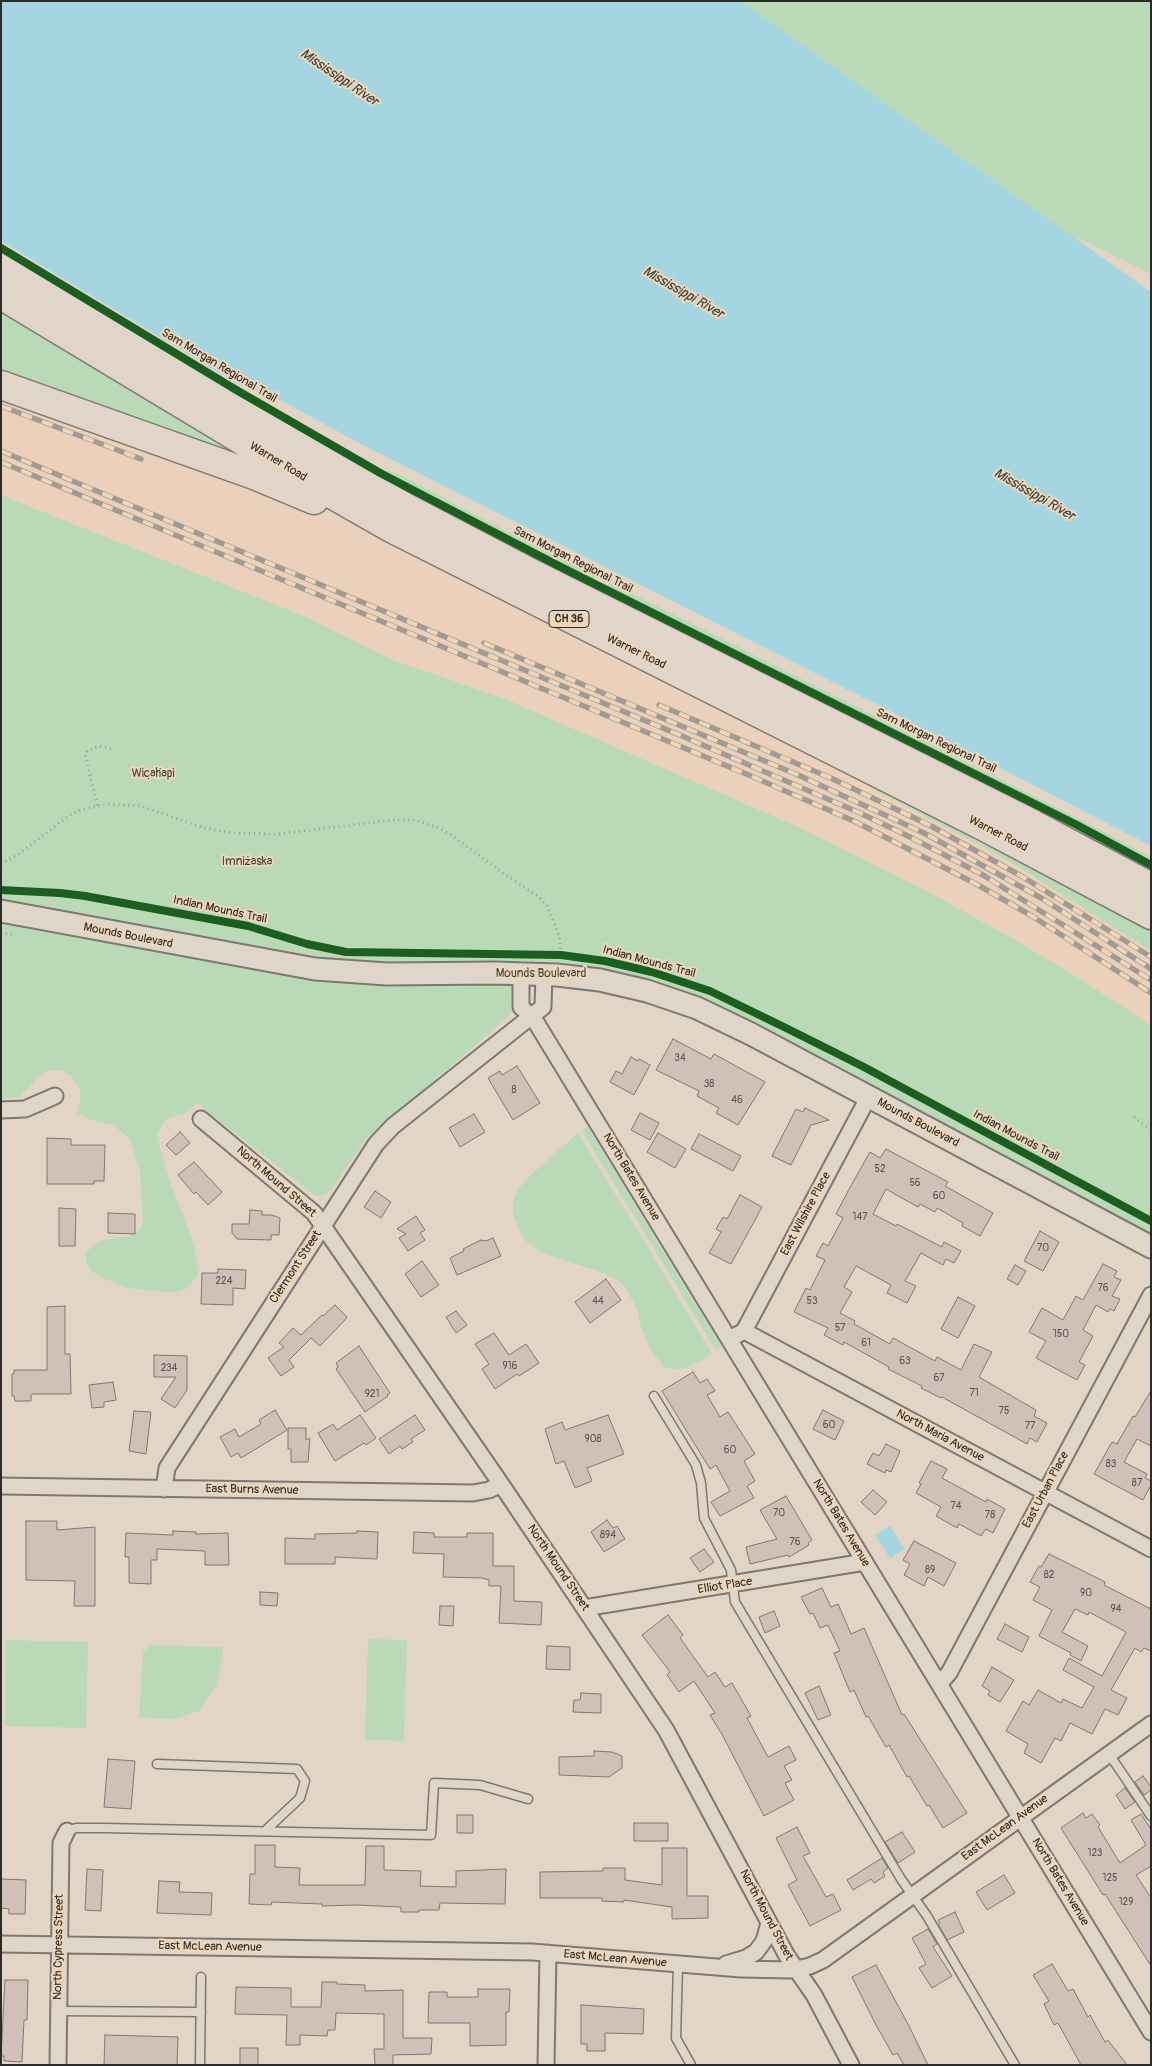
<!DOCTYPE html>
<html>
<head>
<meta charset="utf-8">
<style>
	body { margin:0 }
	#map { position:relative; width:1152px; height:2066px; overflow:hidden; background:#e3d5c5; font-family:Pangolin,sans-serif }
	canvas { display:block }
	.frame { position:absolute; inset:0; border:2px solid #2b2b2b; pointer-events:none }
</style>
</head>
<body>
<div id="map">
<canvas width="1152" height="2066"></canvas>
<div class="frame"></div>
</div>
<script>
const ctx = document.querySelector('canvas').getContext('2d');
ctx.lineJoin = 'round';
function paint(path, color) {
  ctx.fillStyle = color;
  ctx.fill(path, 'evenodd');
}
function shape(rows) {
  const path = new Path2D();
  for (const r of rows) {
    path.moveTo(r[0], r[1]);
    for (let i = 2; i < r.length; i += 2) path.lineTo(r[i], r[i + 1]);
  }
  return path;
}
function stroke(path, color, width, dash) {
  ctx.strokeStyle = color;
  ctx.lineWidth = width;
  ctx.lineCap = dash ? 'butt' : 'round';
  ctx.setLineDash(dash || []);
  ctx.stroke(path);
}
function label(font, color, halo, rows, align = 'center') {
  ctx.font = font + ' Pangolin,sans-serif';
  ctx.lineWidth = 4;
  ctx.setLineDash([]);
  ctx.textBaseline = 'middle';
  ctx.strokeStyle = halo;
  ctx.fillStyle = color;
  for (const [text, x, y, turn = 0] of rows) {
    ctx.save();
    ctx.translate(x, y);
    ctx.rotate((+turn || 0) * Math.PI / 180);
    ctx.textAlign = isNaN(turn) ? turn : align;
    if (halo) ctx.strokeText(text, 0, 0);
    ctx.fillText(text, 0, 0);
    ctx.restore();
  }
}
paint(shape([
	[1,393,282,493,351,523,936,818,1151,946,1151,1035,1,506]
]), '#ebd1bc');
paint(shape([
	[741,1,1151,1,1151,274,1079,238,1079,241],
	[1,307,255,461,1,377],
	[385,470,399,474,500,528,596,576,595,580,384,471],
	[390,484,1076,829,1151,869,1151,874,501,545],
	[1,495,299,614,395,661,503,698,796,826,921,888,1005,934,1069,972,1151,1025,1151,1261,741,1043,688,1018,637,1001,599,993,553,987,514,985,512,1011,509,1016,366,1139,331,1190,325,1195,318,1196,310,1192,197,1103,185,1114,166,1119,157,1134,160,1148,169,1179,193,1242,198,1262,197,1277,186,1289,172,1293,128,1288,100,1277,93,1272,86,1263,86,1252,99,1241,134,1235,140,1230,143,1221,140,1173,133,1147,128,1137,113,1125,91,1120,77,1113,81,1097,79,1087,72,1077,61,1070,51,1070,42,1073,20,1096,14,1098,1,1099],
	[609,582,1070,814,1151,857,1151,861,994,779,607,586],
	[857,777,948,820,1151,928,1151,951,1023,870,985,848,873,789],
	[587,1126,721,1346,716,1350,582,1131],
	[578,1133,712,1353,698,1362,682,1369,664,1368,649,1346,642,1330,636,1306,622,1283,602,1272,565,1261,541,1252,526,1241,519,1231,513,1213,513,1201,518,1189,532,1174],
	[368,1639,407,1640,404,1741,365,1740],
	[6,1640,88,1642,86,1728,5,1726],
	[153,1645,222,1647,223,1657,216,1686,199,1711,175,1719,139,1717,143,1651]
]), '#badab7');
paint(shape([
	[1,1,741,1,1151,292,1151,846,882,707,363,445,280,400,250,388,241,386,1,241],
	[890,1526,905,1549,890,1558,875,1535]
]), '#a5d5e1');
const building = shape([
	[673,1039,711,1059,714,1054,765,1082,738,1125,716,1113,719,1108,697,1096,699,1091,656,1070,673,1039],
	[631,1057,638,1061,639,1059,650,1065,634,1095,610,1082,616,1071,622,1074,631,1057],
	[517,1066,540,1103,513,1120,488,1078,500,1071,502,1075,517,1066],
	[805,1108,829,1120,811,1125,791,1165,772,1156,796,1109,803,1112,805,1108],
	[640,1113,659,1123,650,1140,631,1130,640,1113],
	[474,1114,485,1132,460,1147,449,1128,474,1114],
	[180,1132,190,1143,176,1155,166,1145,180,1132],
	[658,1133,686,1149,675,1168,647,1152,658,1133],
	[699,1134,741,1156,733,1171,691,1149,699,1134],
	[47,1138,71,1139,71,1145,105,1145,104,1181,94,1181,94,1184,47,1184,47,1138],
	[886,1149,948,1182,945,1186,993,1213,980,1236,962,1226,963,1223,937,1208,935,1212,920,1204,918,1207,886,1189,873,1214,896,1226,897,1224,942,1247,944,1242,961,1251,954,1263,946,1259,943,1265,921,1253,905,1281,916,1286,907,1303,887,1293,891,1285,856,1266,844,1287,852,1292,840,1313,855,1321,854,1324,890,1344,893,1338,935,1361,937,1357,961,1370,974,1344,992,1352,979,1377,1036,1410,1034,1416,1047,1423,1037,1442,1030,1438,1027,1444,942,1397,941,1398,921,1388,922,1386,888,1369,889,1367,844,1342,843,1345,824,1335,828,1328,794,1312,806,1288,810,1290,825,1260,816,1256,823,1243,828,1246,843,1218,836,1214,848,1191,870,1152,880,1158,886,1149],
	[194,1162,222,1192,208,1205,196,1192,194,1194,178,1175,194,1162],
	[375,1191,391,1202,381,1218,364,1207,375,1191],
	[740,1195,762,1207,731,1264,709,1253,721,1232,716,1229,723,1217,727,1219,740,1195],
	[59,1208,76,1209,75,1246,59,1246,59,1208],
	[250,1210,262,1211,262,1215,272,1215,280,1218,279,1235,271,1235,271,1240,237,1239,232,1233,232,1224,249,1224,250,1210],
	[108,1213,135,1214,135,1234,108,1233,108,1213],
	[416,1216,425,1230,420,1233,425,1240,408,1251,399,1238,406,1234,397,1229,416,1216],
	[1040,1231,1059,1242,1043,1271,1024,1261,1040,1231],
	[493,1238,501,1256,457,1275,450,1258,464,1251,463,1249,481,1240,486,1241,493,1238],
	[422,1261,439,1285,421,1297,405,1274,422,1261],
	[1103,1264,1117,1271,1114,1277,1121,1280,1112,1296,1120,1299,1114,1311,1110,1309,1108,1312,1096,1305,1083,1330,1093,1336,1079,1362,1085,1365,1077,1380,1036,1358,1046,1341,1029,1332,1042,1308,1063,1320,1076,1296,1083,1300,1103,1264],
	[1015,1265,1026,1271,1018,1285,1007,1279,1015,1265],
	[218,1269,246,1270,245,1289,233,1288,233,1305,201,1304,202,1273,218,1273,218,1269],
	[606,1279,621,1300,590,1323,575,1302,606,1279],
	[958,1297,975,1306,958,1338,941,1329,958,1297],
	[335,1305,347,1317,344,1321,320,1346,311,1338,289,1360,294,1367,281,1376,268,1358,284,1347,279,1343,293,1328,301,1335,322,1315,323,1316,335,1305],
	[65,1306,65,1354,70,1354,71,1394,33,1394,31,1395,31,1401,15,1401,14,1396,12,1396,12,1374,14,1374,14,1370,47,1370,47,1307,65,1306],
	[456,1311,467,1325,456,1333,446,1317,456,1311],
	[494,1333,509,1355,526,1344,539,1363,519,1376,517,1374,495,1389,482,1369,489,1364,475,1344,494,1333],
	[359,1346,390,1393,387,1395,388,1396,365,1412,336,1369,338,1367,336,1363,359,1346],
	[154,1355,187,1356,187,1390,175,1408,161,1399,176,1377,154,1377,154,1355],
	[693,1372,700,1383,707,1379,715,1391,707,1395,720,1417,728,1412,755,1454,744,1461,755,1481,747,1486,754,1498,720,1516,711,1502,730,1491,716,1465,710,1469,662,1391,693,1372],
	[113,1382,116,1400,104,1402,104,1407,92,1408,89,1385,113,1382],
	[1151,1391,1151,1446,1137,1439,1124,1462,1147,1474,1145,1478,1151,1481,1151,1485,1143,1500,1094,1474,1112,1442,1117,1444,1133,1416,1135,1417,1151,1391],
	[275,1410,287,1430,241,1458,238,1453,231,1457,220,1437,235,1429,239,1437,261,1424,259,1420,275,1410],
	[823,1410,844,1421,835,1440,813,1429,823,1410],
	[134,1411,151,1412,146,1454,129,1451,134,1411],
	[360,1415,376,1438,366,1445,364,1443,335,1461,318,1433,333,1424,337,1430,360,1415],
	[415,1415,425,1430,411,1439,413,1442,402,1449,400,1446,389,1454,379,1439,415,1415],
	[608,1415,624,1454,587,1468,592,1481,575,1488,564,1461,556,1464,545,1429,562,1422,565,1430,608,1415],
	[288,1428,306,1428,306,1440,310,1438,308,1462,291,1462,291,1449,288,1449,288,1428],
	[886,1444,900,1451,891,1472,886,1470,885,1473,867,1464,873,1453,879,1456,886,1444],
	[931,1461,947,1469,942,1478,986,1502,987,1499,1005,1509,993,1533,986,1529,981,1536,959,1524,957,1528,936,1516,941,1507,916,1493,921,1484,919,1483,920,1481,931,1461],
	[873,1490,887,1502,875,1515,861,1502,873,1490],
	[786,1496,812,1540,808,1543,809,1545,789,1557,788,1555,750,1564,746,1547,777,1539,760,1510,786,1496],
	[607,1520,613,1528,617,1526,625,1539,604,1552,591,1532,607,1520],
	[26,1521,57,1521,57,1530,95,1527,95,1606,74,1606,75,1581,26,1580,26,1521],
	[173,1531,196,1532,196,1534,228,1533,229,1565,205,1565,205,1551,157,1549,157,1560,151,1560,151,1584,129,1583,129,1557,125,1557,126,1533,173,1535,173,1531],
	[357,1531,378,1532,377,1559,335,1557,335,1564,285,1564,285,1538,315,1539,315,1534,357,1533,357,1531],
	[414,1532,434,1533,434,1537,467,1537,467,1533,493,1533,493,1566,514,1566,514,1601,542,1602,541,1625,499,1623,501,1586,489,1586,489,1580,482,1578,443,1577,444,1554,413,1553,414,1532],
	[914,1541,956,1563,944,1586,928,1577,924,1586,904,1575,910,1564,903,1560,914,1541],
	[704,1549,714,1562,700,1572,690,1558,704,1549],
	[1049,1554,1105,1582,1104,1585,1151,1609,1151,1651,1144,1648,1141,1652,1135,1648,1111,1690,1127,1698,1118,1715,1105,1709,1092,1734,1070,1723,1061,1741,1055,1738,1041,1763,1024,1753,1028,1744,1006,1731,1023,1701,1029,1705,1038,1690,1061,1703,1063,1699,1082,1708,1094,1687,1063,1670,1069,1658,1102,1676,1126,1632,1089,1612,1088,1615,1075,1609,1062,1632,1088,1646,1081,1661,1070,1655,1071,1653,1039,1636,1052,1610,1033,1600,1040,1587,1030,1582,1039,1566,1041,1567,1049,1554],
	[822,1588,831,1607,838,1604,851,1634,864,1628,902,1715,904,1714,967,1813,943,1828,929,1805,927,1806,909,1776,907,1777,889,1745,886,1747,868,1716,866,1717,854,1690,850,1692,834,1653,840,1651,828,1625,820,1628,813,1613,810,1614,801,1597,822,1588],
	[260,1592,278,1593,277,1606,260,1605,260,1592],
	[440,1606,454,1606,453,1626,439,1625,440,1606],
	[774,1611,780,1626,765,1633,759,1617,774,1611],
	[668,1615,683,1635,680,1638,708,1677,715,1672,725,1687,732,1683,751,1716,747,1718,768,1757,789,1746,796,1760,784,1766,792,1780,785,1783,794,1800,764,1816,723,1736,710,1715,715,1713,694,1681,679,1692,667,1675,670,1672,642,1635,668,1615],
	[1005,1624,1029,1637,1022,1652,997,1639,1005,1624],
	[547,1646,570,1647,570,1670,546,1669,547,1646],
	[992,1667,1014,1680,1000,1702,988,1695,990,1691,982,1686,992,1667],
	[819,1686,831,1715,818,1720,805,1693,819,1686],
	[581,1693,601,1694,601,1713,573,1712,574,1700,580,1700,581,1693],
	[594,1751,612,1752,622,1756,622,1768,609,1777,559,1775,559,1757,594,1756,594,1751],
	[108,1759,135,1761,131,1809,104,1807,108,1759],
	[1143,1776,1151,1787,1151,1790,1144,1795,1135,1782,1143,1776],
	[1125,1788,1135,1802,1125,1809,1116,1795,1125,1788],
	[1083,1813,1086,1818,1092,1814,1100,1825,1098,1827,1120,1863,1146,1845,1131,1820,1141,1814,1151,1829,1151,1866,1136,1875,1151,1898,1151,1966,1105,1894,1103,1895,1061,1828,1083,1813],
	[457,1815,473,1815,473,1833,457,1833,457,1815],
	[634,1823,668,1823,668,1841,634,1841,634,1823],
	[797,1827,810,1853,803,1856,826,1897,833,1894,841,1910,810,1926,788,1885,797,1880,776,1838,797,1827],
	[902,1832,915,1852,898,1863,885,1842,902,1832],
	[255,1845,275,1845,275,1867,300,1868,299,1885,365,1885,366,1846,384,1846,384,1870,421,1871,420,1886,456,1887,456,1871,506,1869,505,1904,440,1903,439,1910,419,1910,419,1912,401,1912,401,1907,356,1905,322,1906,322,1904,272,1902,271,1905,249,1904,250,1874,255,1874,255,1845],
	[662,1848,687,1848,687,1896,708,1896,708,1918,672,1919,672,1907,624,1900,624,1902,602,1901,602,1898,540,1898,540,1872,603,1871,603,1868,625,1868,625,1880,662,1885,662,1848],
	[882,1858,888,1868,883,1872,885,1876,874,1883,871,1879,853,1890,847,1880,882,1858],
	[87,1869,103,1870,101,1911,85,1910,87,1869],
	[1004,1875,1015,1893,987,1910,976,1892,1004,1875],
	[1,1879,26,1880,25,1914,9,1914,9,1909,1,1908,1,1879],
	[159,1881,180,1882,179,1892,212,1893,211,1915,157,1913,159,1881],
	[955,1912,964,1932,947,1940,938,1924,940,1923,938,1920,955,1912],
	[928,1929,937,1944,933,1947,952,1976,932,1988,919,1968,926,1964,912,1938,928,1929],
	[1052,1964,1068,1991,1073,1989,1088,2017,1090,2015,1105,2042,1108,2040,1127,2065,1081,2065,1058,2023,1054,2025,1044,2004,1049,2001,1033,1975,1052,1964],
	[876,1965,909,2026,928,2065,904,2065,897,2053,893,2055,876,2025,852,1977,876,1965],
	[5,1980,28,1980,27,2020,24,2020,22,2062,4,2061,4,2056,1,2056,5,1980],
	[322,1982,337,1982,337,1984,365,1985,365,1991,403,1990,403,2038,432,2038,431,2054,393,2055,393,2065,375,2065,374,2049,384,2049,384,2014,336,2013,335,2030,328,2030,327,2036,300,2035,300,2045,286,2045,287,2015,235,2014,236,1987,291,1988,291,2007,321,2007,322,1982],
	[478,1989,510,1989,509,2012,506,2012,506,2045,470,2046,470,2023,428,2023,429,1992,447,1992,447,1997,478,1997,478,1989],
	[581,2005,644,2009,643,2034,605,2033,605,2051,587,2051,587,2044,581,2044,581,2005],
	[105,2035,178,2037,177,2065,104,2065,105,2035],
	[240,2048,258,2048,258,2065,240,2065,240,2048]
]);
paint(building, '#d0c0b7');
stroke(building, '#7e7870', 1);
const lane = shape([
	[654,1396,696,1465,701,1483,704,1518,731,1570,735,1602,901,1879,927,1916,1015,2065],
	[1109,1754,1151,1816],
	[157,1764,297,1769,305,1781,300,1798,265,1831],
	[67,1831,76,1828,105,1828,431,1835,434,1783,480,1785,528,1799],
	[678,1965,676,2038,691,2065],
	[58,2011,201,2012],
	[200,2065,201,1977]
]);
const street = shape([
	[521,973,521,1007,534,1019,1151,2032],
	[1,1110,25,1109,55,1096],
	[201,1119,314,1213,501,1484,666,1730,787,1956,814,1995,851,2065],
	[744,1331,869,1096],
	[730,1339,744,1331,1151,1549],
	[1,1486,473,1493,489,1490,501,1484],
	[164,1489,167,1468,376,1144,393,1126,543,1007,544,974],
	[584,1608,865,1562],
	[939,1684,949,1673,1151,1295],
	[1,1944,532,1952,741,1969,791,1970,810,1966,823,1960,1151,1724],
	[726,1964,746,1958,756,1952,764,1941,769,1923],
	[58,2065,61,1843,67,1831],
	[546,2065,548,1953]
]);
const secondary = shape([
	[1,911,315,969,387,974,496,973,557,975,600,980,647,991,697,1008,751,1034,1151,1247]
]);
const highway = shape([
	[1,267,276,433,403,506,531,573,1031,823,1151,887],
	[1,295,328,492,393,529,983,826,1151,915],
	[1,385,254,475,314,500]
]);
stroke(lane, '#7e7870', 11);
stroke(street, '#7e7870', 19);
stroke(secondary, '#7e7870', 25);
stroke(highway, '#7e7870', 31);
stroke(shape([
	[97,805,85,754,87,751,100,746,112,749],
	[1,864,17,855,71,814,83,809,109,804,141,806,204,828,233,833,279,834,393,820,414,820,437,827,451,835,507,876,538,896,547,906,559,935,561,955],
	[1,933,15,935],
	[1134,1117,1151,1130]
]), '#a29b94', 3, [1, 4]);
stroke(lane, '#dfd5c9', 8);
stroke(street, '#dfd5c9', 15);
stroke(secondary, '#dfd5c9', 21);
stroke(highway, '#e0d5c8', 28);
const rail = shape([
	[1,406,141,459],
	[1,451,682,736,860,813,908,836,983,875,1151,980],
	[1,462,751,776,856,822,978,885,1032,916,1151,993],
	[484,643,798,775,924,833,1043,899,1151,969],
	[659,705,833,779,931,826,1023,877,1151,957]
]);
stroke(rail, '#a29b94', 5.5);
stroke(rail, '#f0d6b8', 4, [11]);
stroke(shape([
	[1,248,238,391,382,474,561,567,1077,825,1151,865],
	[1,890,60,893,85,896,248,926,307,944,346,952,561,955,605,961,652,972,710,991,786,1028,862,1066,1151,1221]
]), '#1b5e20', 8);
label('10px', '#585451', null, [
	["34",680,1058],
	["38",709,1084],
	["8",514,1090],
	["46",737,1100],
	["52",880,1169],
	["56",915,1183],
	["60",939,1196],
	["147",860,1217],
	["70",1043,1248],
	["224",224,1281],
	["76",1103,1288],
	["44",598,1301],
	["53",812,1301],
	["57",840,1328],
	["150",1061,1334],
	["61",866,1343],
	["63",905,1361],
	["916",510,1366],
	["234",169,1368],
	["67",939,1378],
	["71",974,1393],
	["921",372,1394],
	["75",1004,1411],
	["60",829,1425],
	["77",1030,1426],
	["908",593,1439],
	["60",730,1450],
	["83",1111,1464],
	["87",1137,1483],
	["74",956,1506],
	["70",779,1513],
	["78",990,1515],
	["894",608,1535],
	["76",795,1542],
	["89",930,1570],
	["82",1049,1575],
	["90",1086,1593],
	["94",1116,1609],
	["123",1095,1853],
	["125",1110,1878],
	["129",1126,1902]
]);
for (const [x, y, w] of [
	[569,619,40]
]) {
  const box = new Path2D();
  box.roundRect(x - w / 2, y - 8.5, w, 17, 4);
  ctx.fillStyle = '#f0d6b8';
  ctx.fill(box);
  stroke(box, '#2b2b2b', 1);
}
label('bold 11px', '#2b2b2b', null, [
	["CH 36",569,619]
]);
label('12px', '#2b2b2b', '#f0d6b8', [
	["Sam Morgan Regional Trail",219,366,31],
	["Warner Road",278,462,31],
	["Sam Morgan Regional Trail",573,560,27],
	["Warner Road",636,652,26],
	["Sam Morgan Regional Trail",936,741,26],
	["Warner Road",998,834,27],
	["Indian Mounds Trail",220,910,12],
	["Mounds Boulevard",128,936,11],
	["Indian Mounds Trail",649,962,15],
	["Mounds Boulevard",918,1123,28],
	["Indian Mounds Trail",1016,1136,28],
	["North Bates Avenue",631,1177,59],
	["North Mound Street",276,1182,41],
	["East Wilshire Place",806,1214,-62],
	["Clermont Street",296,1267,-57],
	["North Maria Avenue",940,1436,28],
	["East Burns Avenue",252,1490,1],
	["East Urban Place",1046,1490,-62],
	["North Bates Avenue",841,1523,59],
	["North Mound Street",558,1568,56],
	["Elliot Place",725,1586,-9],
	["East McLean Avenue",1005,1828,-36],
	["North Bates Avenue",1060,1882,59],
	["North Mound Street",766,1915,62],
	["North Cypress Street",59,1947,-89],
	["East McLean Avenue",210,1947,1],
	["East McLean Avenue",615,1959,5]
]);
label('12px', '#3b463e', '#f0d6b8', [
	["Wic̣aḣapi",153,774],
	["Imniżaska",247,862],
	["Mounds Boulevard",541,974]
]);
label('italic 14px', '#394448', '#f0d6b8', [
	["Mississippi River",339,78,34],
	["Mississippi River",683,293,30],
	["Mississippi River",1034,495,30]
]);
</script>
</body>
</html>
